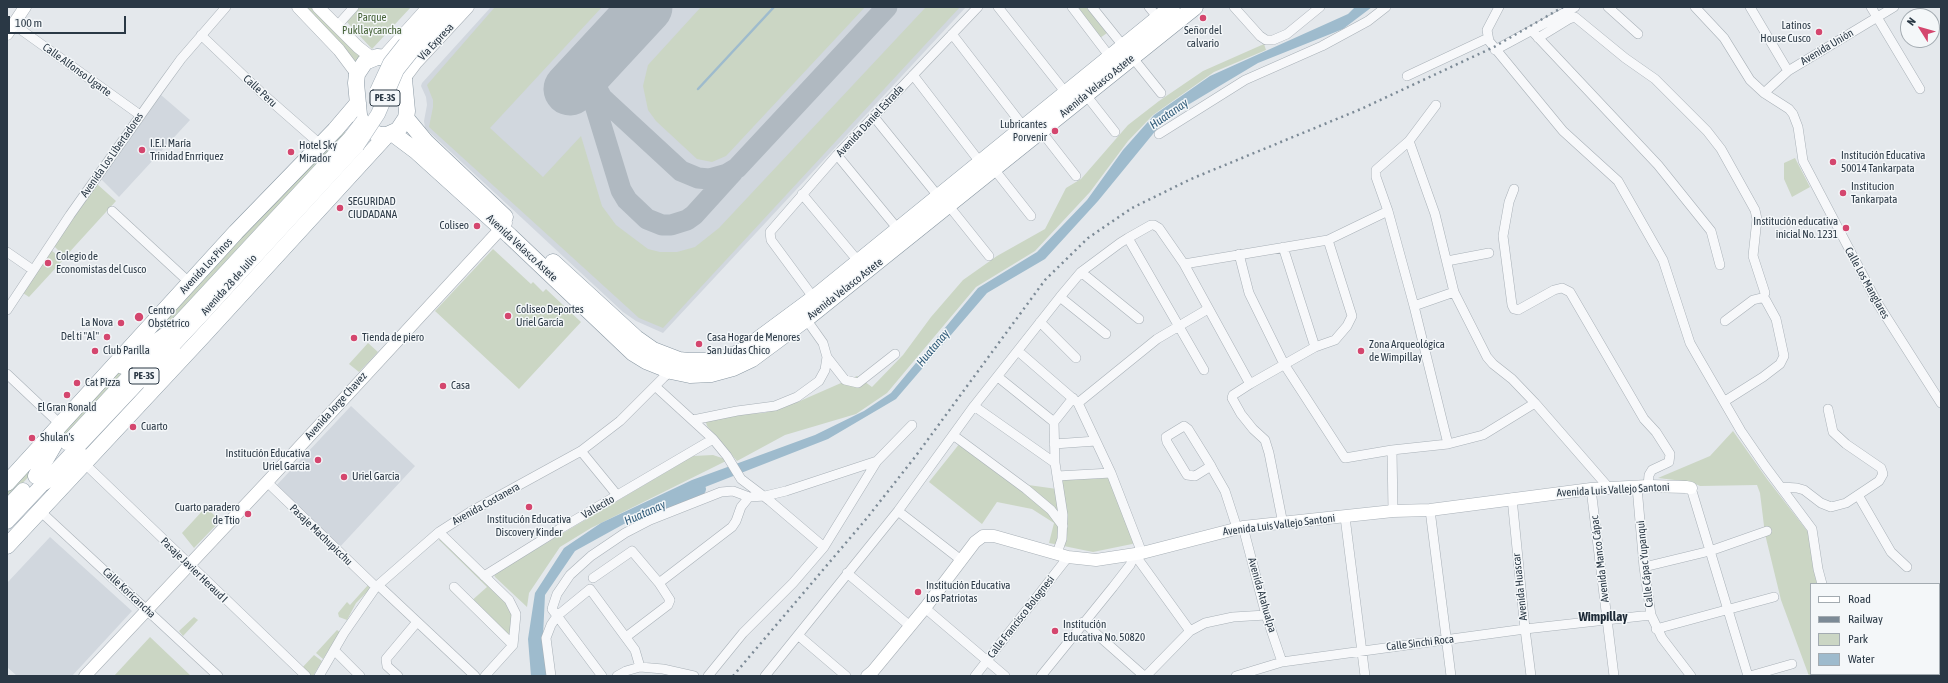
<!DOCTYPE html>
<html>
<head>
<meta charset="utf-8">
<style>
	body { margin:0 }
	#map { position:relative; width:1948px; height:683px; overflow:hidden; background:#e4e8ec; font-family:"Asap Condensed",sans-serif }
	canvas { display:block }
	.frame { position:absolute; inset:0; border:8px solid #2a3845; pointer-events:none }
	.legend { position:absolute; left:1810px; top:583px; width:130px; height:92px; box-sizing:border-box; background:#f4f7f9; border:1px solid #a3abb1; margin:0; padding:5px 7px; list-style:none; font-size:12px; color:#2a3845 }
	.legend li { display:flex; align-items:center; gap:8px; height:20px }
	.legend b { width:20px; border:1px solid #a3abb1 }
	.north { position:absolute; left:1900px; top:8px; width:40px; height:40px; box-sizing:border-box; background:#f4f7f9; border:1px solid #a3abb1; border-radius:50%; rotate:307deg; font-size:11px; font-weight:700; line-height:16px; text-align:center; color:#2a3845 }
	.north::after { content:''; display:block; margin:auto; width:14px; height:18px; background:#d4466e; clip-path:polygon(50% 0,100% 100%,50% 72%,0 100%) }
	.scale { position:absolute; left:8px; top:16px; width:118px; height:18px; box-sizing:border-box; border:2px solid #2a3845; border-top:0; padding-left:5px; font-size:12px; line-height:14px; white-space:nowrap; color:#2a3845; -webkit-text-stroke:3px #f4f7f9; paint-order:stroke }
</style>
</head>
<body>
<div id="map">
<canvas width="1948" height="683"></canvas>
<div class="frame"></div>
<ul class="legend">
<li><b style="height:5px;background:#fff"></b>Road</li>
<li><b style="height:5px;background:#7c8a96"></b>Railway</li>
<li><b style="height:11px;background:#cbd6c4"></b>Park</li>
<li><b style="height:11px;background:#9ebbcd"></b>Water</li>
</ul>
<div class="north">N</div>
<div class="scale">100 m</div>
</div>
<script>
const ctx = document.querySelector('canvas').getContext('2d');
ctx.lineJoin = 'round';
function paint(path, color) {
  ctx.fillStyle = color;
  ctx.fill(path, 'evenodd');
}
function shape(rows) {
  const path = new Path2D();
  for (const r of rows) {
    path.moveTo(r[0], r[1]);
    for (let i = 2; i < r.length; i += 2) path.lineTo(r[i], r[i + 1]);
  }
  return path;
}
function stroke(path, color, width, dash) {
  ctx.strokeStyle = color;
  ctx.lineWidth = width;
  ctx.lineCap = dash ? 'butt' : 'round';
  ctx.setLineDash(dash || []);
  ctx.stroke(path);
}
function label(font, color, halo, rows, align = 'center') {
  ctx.font = font + ' "Asap Condensed",sans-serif';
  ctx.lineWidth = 3;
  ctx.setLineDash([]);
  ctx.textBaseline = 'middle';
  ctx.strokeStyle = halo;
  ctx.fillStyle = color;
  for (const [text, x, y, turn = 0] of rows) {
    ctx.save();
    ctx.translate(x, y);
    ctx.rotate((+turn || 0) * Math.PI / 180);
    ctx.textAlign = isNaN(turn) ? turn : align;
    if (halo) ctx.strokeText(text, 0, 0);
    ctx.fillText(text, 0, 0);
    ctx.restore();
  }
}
paint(shape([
	[491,7,966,7,663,333,636,321,623,312,425,128,424,121,427,105,426,97,421,86,422,83],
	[161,95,190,120,119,197,101,179],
	[351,406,415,466,338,549,274,488],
	[50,537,132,611,72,676,17,676,7,667,7,583]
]), '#d1d7de');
paint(shape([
	[301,7,314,7,361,56,355,62],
	[358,7,411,7,372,49,346,21],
	[495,7,602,7,490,128,543,177,581,136,602,206,616,225,648,249,660,252,677,252,695,247,719,228,926,7,960,7,663,328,639,318,429,127,433,107,433,100,427,85],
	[701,7,865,7,726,156,712,162,697,159,656,121,648,110,643,86,648,65],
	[1078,7,1086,7,1107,33,1100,38],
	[1264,44,1266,50,1214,72,1153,115,1128,141,1090,192,1035,251,976,287,887,393,856,414,785,435,737,461,707,426,705,419,737,414,764,413,800,401,857,376,872,387,903,355,931,317,963,280,997,256,1045,229,1066,188,1081,179,1128,125,1159,101,1203,71],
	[341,129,347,134,7,500,7,490],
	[1795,158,1810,187,1792,197,1784,179,1784,163],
	[97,184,116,201,65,257,54,246],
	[493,249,531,284,533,282,543,292,546,289,581,322,519,389,435,311],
	[51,250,63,260,29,297,23,293],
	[368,343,378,352,359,372,349,364],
	[1733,431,1767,479,1808,532,1817,584,1811,584,1811,674,1900,674,1908,676,1809,676,1781,600,1765,534,1760,493,1757,485,1700,486,1691,482,1658,478,1710,456],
	[960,443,1021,484,1057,489,1062,479,1110,478,1137,543,1093,552,1049,543,1054,523,1032,509,997,502,982,524,929,482],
	[713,455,728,460,591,528,560,547,529,593,527,607,495,577,494,574,693,456],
	[206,507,220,521,194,548,182,533],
	[444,536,518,612,507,645,450,590,452,588,469,603,487,587,439,540],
	[368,585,371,588,356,603,347,620,339,617,338,613,347,602,350,605],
	[194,617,198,620,183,636,179,631],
	[337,630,340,632,323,659,316,653],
	[150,637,191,676,114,676],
	[314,655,322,661,313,676,308,676,301,669]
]), '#cbd6c4');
paint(shape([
	[1355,7,1372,7,1343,29,1258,63,1166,118,1098,201,1045,259,987,293,896,399,828,439,677,498,642,514,575,551,545,595,543,636,547,676,531,676,528,639,535,593,564,548,601,523,692,480,815,435,864,411,891,393,978,288,1037,252,1087,200,1123,150,1154,115,1210,76,1348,14]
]), '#9ebbcd');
stroke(shape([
	[698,89,774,7]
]), '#9ebbcd', 2.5);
stroke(shape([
	[645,513,699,489]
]), '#9ebbcd', 14);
stroke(shape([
	[609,47,599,60,595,77,596,87,602,98,681,171,698,178,709,179,727,174,737,168,887,7],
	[596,87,594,102,621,190,627,200,647,219,662,225,671,225,687,220,694,215,733,172]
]), '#b0b9c1', 21);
stroke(shape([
	[570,89,646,7]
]), '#b0b9c1', 53);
const street = shape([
	[998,7,1066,93],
	[1072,7,1110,57],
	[1092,7,1161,93],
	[1149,7,1158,18],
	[1234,7,1260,36,1266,40,1273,40,1287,34,1320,7],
	[1499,7,1487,30,1489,41,1563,131,1618,181,1663,260,1690,343,1698,357,1741,431,1765,466,1812,529,1818,569,1822,584],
	[1608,7,1638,34],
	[1695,7,1724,38,1750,80,1764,93,1789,109,1793,114,1798,127,1803,161,1878,304,1941,403],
	[1750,7,1788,71],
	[1871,7,1920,89],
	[13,24,140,115],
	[337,26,354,7],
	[1532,31,1658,165,1711,231,1720,265],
	[952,34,1023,126],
	[201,35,264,95,321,145],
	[1538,38,1569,19,1575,17,1625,58,1655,79,1707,131,1721,149,1755,210,1757,219,1753,256,1765,293],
	[1495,50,1575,7],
	[913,75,983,166],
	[1407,76,1488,38],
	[1764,93,1788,71,1894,7],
	[1086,95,1115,132],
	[1436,105,1409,141,1376,170,1376,177,1388,211,1414,306,1448,444],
	[874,117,938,196],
	[1041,131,1076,176],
	[1159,134,1245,80,1322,46,1368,21,1386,7],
	[1409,141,1435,214,1454,292,1487,357,1493,364,1512,379,1535,403,1609,488],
	[837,155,897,228],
	[994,169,1031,216],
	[1514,189,1509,202,1503,236,1512,305,1514,309,1518,310,1554,290,1562,288,1570,292,1644,419,1656,432,1670,454,1669,462,1652,470,1649,475,1648,486],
	[802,194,858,261],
	[949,206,989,256],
	[112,211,190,283],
	[1128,238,1151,225,1154,225,1159,228,1184,264,1250,384],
	[7,252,33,270],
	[1239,254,1249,293,1284,364,1345,458,1392,450,1448,444,1483,435,1535,403],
	[1447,261,1489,253],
	[1184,264,1328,240,1388,211],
	[1081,272,1139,319],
	[1060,297,1106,334],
	[816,301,771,240,770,232,837,155,978,7],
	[1414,306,1454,292],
	[7,310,70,215,160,88,181,59,226,7],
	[1040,322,1076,358],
	[1315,347,1335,340,1347,326,1352,316,1328,240],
	[1018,351,1078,403,1111,473,1142,553],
	[827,357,845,380,858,383,895,354],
	[7,374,61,425],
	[998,377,1054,422],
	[655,386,713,439,727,456,741,479,770,501,824,547],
	[1725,401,1763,377,1780,364,1784,356,1776,319,1765,299,1761,298,1753,300,1725,321],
	[1078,403,1157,339,1208,309],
	[974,406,1055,463],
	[693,420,737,411,775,406,797,397,819,381,825,370,827,357,823,343,806,319],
	[953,435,1026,489,1051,510,1063,526],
	[1054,444,1096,441],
	[1392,450,1393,511],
	[581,451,617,495],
	[84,463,306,676],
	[1211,466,1195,476,1187,475,1167,442,1166,437,1184,426,1188,429,1211,466,1213,470,1225,491,1237,528],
	[1057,476,1111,473],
	[267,482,376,587],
	[1637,487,1644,567,1651,615,1662,638,1691,676],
	[1782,487,1797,488,1804,490,1821,503,1831,507,1846,503,1879,481,1883,474,1881,468,1846,444,1833,432,1828,409],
	[1691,488,1748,676],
	[1591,489,1614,676],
	[1858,495,1891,552,1907,567],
	[1512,498,1525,629,1531,676],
	[1430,510,1451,676],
	[40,511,218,676],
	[898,511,961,560],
	[1345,517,1365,676],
	[1283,524,1269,453,1265,440,1253,429,1241,414,1232,398,1233,395,1250,384,1315,347,1283,247],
	[1243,527,1266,615,1282,662],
	[439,532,509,600,516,614,513,645,485,676],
	[1057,553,1062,539,1063,515,1055,463,1054,422,1073,398],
	[1644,567,1710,551,1767,531],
	[847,573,910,626],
	[484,576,558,530,713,439],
	[593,578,632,551,659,583,670,600,668,605,626,637],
	[659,583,732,527,736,521,741,507,749,497,765,496,786,491,877,461,912,425],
	[378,585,475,676],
	[454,587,513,645],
	[925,608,1005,676],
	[1083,622,1144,676],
	[1656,629,1774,597],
	[799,636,846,676],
	[334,650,360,676],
	[1916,674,1919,676],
	[319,676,344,633,376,587,439,532,470,512,581,451,620,421,663,378,673,369],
	[398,676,387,666,386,659,417,622],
	[551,676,546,638,551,625,557,616,590,589,635,650,640,667],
	[602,676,552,609,557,594,570,575,591,556,625,533,650,520,721,492,733,491,749,497],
	[617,676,626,671,640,667,663,669,694,676],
	[708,676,743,633,793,583,824,547,877,461],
	[765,676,898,511,974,406,1060,297,1081,272,1120,243,1128,238,1204,370],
	[975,676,1068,557],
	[1041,676,1113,587,1130,565,1135,555,1190,631],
	[1146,676,1190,631,1205,623,1233,617,1266,615],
	[1236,676,1282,662,1525,629,1651,615],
	[1750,676,1792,664]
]);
const secondary = shape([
	[298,7,339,50,357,74],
	[318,7,358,47,372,58],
	[7,34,25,7],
	[383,57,428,7],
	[404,79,416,63,468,7],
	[85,676,267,482,506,223],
	[867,676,873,671,925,608,975,542,983,536,994,536,1068,557,1096,560,1142,553,1243,527,1393,511,1430,510,1591,489,1648,486,1686,487,1691,488]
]);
const primary = shape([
	[405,44,439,7],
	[413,50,453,7],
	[67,443,350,138],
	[7,507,23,490],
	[7,522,200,317,357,146]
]);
const highway = shape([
	[377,57,388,58,393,60,403,72,404,79,407,111,406,118,398,130,387,135,380,135,366,129,362,124,359,115,356,83,357,74,365,62,377,57],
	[406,118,426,142,505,217],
	[392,133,416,151,510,236,633,353,646,361,671,371,690,375,711,374,733,368,752,359,806,319,1195,7],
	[553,262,636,338,653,350,679,360,688,361,706,361,723,358,741,352,814,298,1172,7],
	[123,366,173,330],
	[149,382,172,347],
	[36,476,58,438],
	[7,483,236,232,335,130,358,103],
	[43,483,81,456],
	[7,546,202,337,387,135]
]);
stroke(street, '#a8b0b7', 10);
stroke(secondary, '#a8b0b7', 13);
stroke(primary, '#a2aeb8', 15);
stroke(highway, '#8a98a3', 17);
stroke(street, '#f7f8fa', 9);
stroke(secondary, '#fff', 12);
stroke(primary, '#fff', 14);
stroke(highway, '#fff', 16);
stroke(shape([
	[733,676,867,518,915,457,1045,280,1088,238,1132,208,1191,179,1361,109,1494,47,1563,7]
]), '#7c8a96', 2.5, [2, 4]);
const primaryBridge = shape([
	[377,91,390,63,405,44],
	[350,138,363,121],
	[357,146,378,114,397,70,413,50]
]);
stroke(primaryBridge, '#a2aeb8', 15, []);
stroke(primaryBridge, '#fff', 14);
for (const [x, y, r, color] of [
	[1203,18,4,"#d4466e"],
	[1819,32,4,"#d4466e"],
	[1055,131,4,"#d4466e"],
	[142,150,4,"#d4466e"],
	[291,152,4,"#d4466e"],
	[1833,162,4,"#d4466e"],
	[1843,193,4,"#d4466e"],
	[340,208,4,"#d4466e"],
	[477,226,4,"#d4466e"],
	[1846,228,4,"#d4466e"],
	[48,263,4,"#d4466e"],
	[508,316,4,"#d4466e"],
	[139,317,5,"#d4466e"],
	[121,323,4,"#d4466e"],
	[107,337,4,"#d4466e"],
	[354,338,4,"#d4466e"],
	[699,344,4,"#d4466e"],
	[95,351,4,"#d4466e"],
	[1361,351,4,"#d4466e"],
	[77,383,4,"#d4466e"],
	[443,386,4,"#d4466e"],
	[67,395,4,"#d4466e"],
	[133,427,4,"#d4466e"],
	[32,438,4,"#d4466e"],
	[318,460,4,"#d4466e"],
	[344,477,4,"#d4466e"],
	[529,507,4,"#d4466e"],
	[248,514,4,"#d4466e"],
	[918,592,4,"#d4466e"],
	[1055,631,4,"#d4466e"]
]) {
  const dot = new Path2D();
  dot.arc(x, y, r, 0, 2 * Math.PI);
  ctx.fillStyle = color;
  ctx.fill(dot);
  stroke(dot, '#f4f7f9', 1.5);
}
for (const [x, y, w] of [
	[385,98,30],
	[144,376,30]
]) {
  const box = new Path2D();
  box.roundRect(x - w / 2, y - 8, w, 16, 3);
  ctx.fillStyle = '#f4f7f9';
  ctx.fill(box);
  stroke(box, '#2a3845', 1);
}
label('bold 10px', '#2a3845', null, [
	["PE-3S",385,98],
	["PE-3S",144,376]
]);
label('11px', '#456237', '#f4f7f9', [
	["Parque",372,18],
	["Pukllaycancha",372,31]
]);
label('11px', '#2a3845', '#f4f7f9', [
	["Latinos",1811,26,"right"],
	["House Cusco",1811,39,"right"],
	["Señor del",1203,31,"center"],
	["calvario",1203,44,"center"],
	["Lubricantes",1047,125,"right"],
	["Porvenir",1047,138,"right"],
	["I.E.I. María",150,144],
	["Trinidad Enrriquez",150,157],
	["Hotel Sky",299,146],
	["Mirador",299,159],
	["Institución Educativa",1841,156],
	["50014 Tankarpata",1841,169],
	["Institucion",1851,187],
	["Tankarpata",1851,200],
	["SEGURIDAD",348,202],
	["CIUDADANA",348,215],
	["Institución educativa",1838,222,"right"],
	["inicial No. 1231",1838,235,"right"],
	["Coliseo",469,226,"right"],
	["Colegio de",56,257],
	["Economistas del Cusco",56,270],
	["Coliseo Deportes",516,310],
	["Uriel García",516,323],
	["Centro",148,311],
	["Obstetrico",148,324],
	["La Nova",113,323,"right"],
	["Del ti \"Al\"",99,337,"right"],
	["Tienda de piero",362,338],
	["Casa Hogar de Menores",707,338],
	["San Judas Chico",707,351],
	["Zona Arqueológica",1369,345],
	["de Wimpillay",1369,358],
	["Club Parilla",103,351],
	["Cat Pizza",85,383],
	["Casa",451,386],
	["El Gran Ronald",67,408,"center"],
	["Cuarto",141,427],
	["Shulan's",40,438],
	["Institución Educativa",310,454,"right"],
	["Uriel Garcia",310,467,"right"],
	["Uriel Garcia",352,477],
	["Cuarto paradero",240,508,"right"],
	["de Ttio",240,521,"right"],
	["Institución Educativa",529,520,"center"],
	["Discovery Kinder",529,533,"center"],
	["Institución Educativa",926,586],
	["Los Patriotas",926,599],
	["Institución",1063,625],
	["Educativa No. 50820",1063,638]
], 'left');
label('11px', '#2a3845', '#f4f7f9', [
	["Vía Expresa",436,42,-47],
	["Avenida Unión",1827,47,-31],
	["Calle Alfonso Ugarte",77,70,36],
	["Avenida Velasco Astete",1097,86,-39],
	["Calle Peru",260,91,43],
	["Avenida Daniel Estrada",870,121,-47],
	["Avenida Los Libertadores",112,155,-55],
	["Avenida Velasco Astete",522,248,43],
	["Avenida Los Pinos",206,266,-47],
	["Calle Los Manglares",1867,283,61],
	["Avenida 28 de Julio",229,285,-48],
	["Avenida Velasco Astete",845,289,-38],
	["Avenida Jorge Chavez",336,406,-48],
	["Avenida Luis Vallejo Santoni",1613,490,-3],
	["Avenida Costanera",486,504,-29],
	["Vallecito",598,507,-30],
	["Avenida Luis Vallejo Santoni",1279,525,-7],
	["Pasaje Machupicchu",321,535,44],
	["Avenida Manco Cápac",1600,559,-97],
	["Calle Cápac Yupanqui",1645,564,-96],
	["Pasaje Javier Heraud I",194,570,44],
	["Avenida Huascar",1520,587,-96],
	["Calle Koricancha",129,593,43],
	["Avenida Atahualpa",1262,595,74],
	["Calle Francisco Bolognesi",1021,617,-52],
	["Calle Sinchi Roca",1420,643,-7]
]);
label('italic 12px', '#325d7b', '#f4f7f9', [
	["Huatanay",1169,114,-35],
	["Huatanay",933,348,-50],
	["Huatanay",645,513,-24]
]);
label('bold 13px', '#1c2936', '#f4f7f9', [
	["Wimpillay",1603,617]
]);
</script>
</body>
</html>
